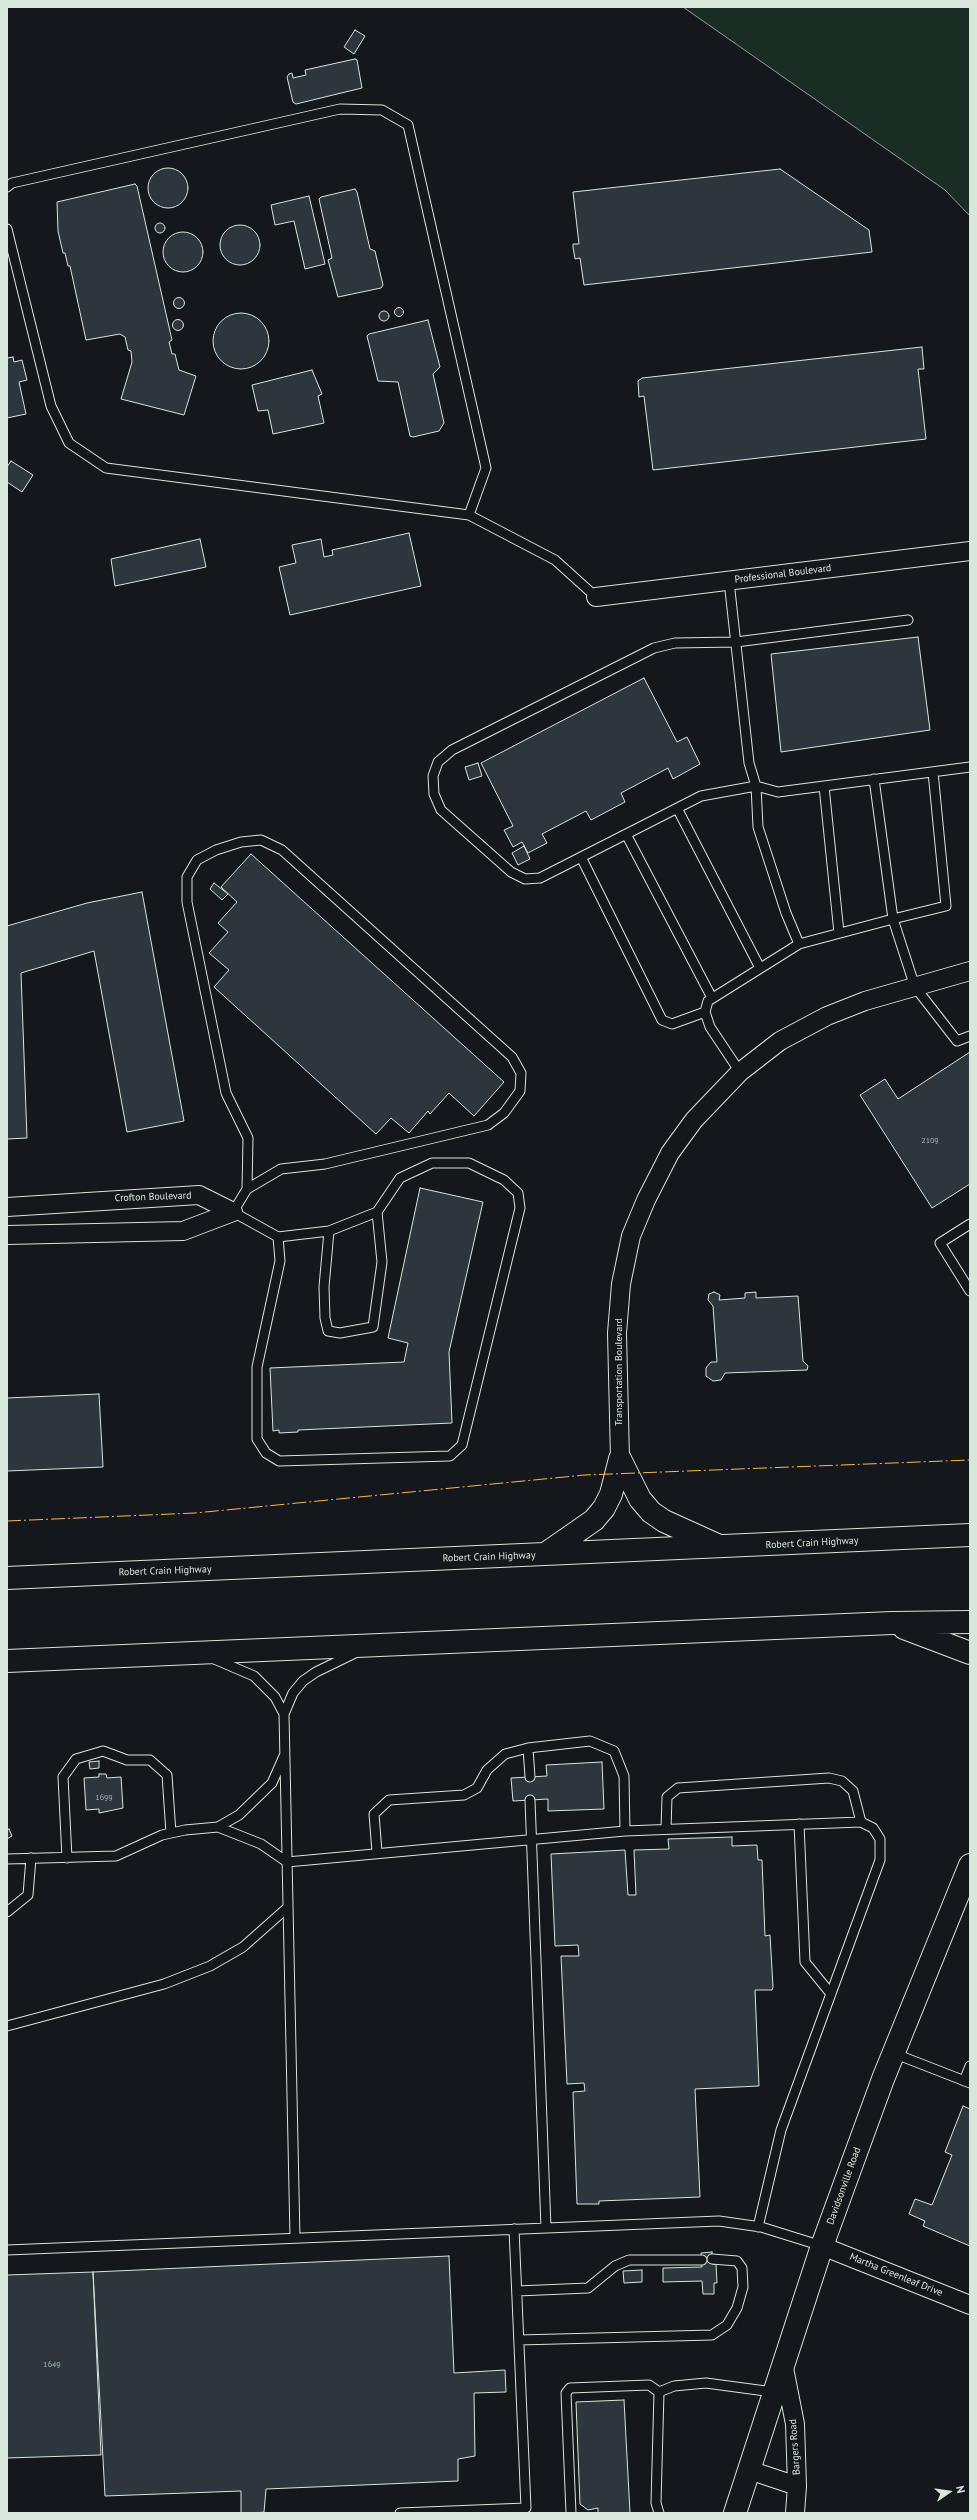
<!DOCTYPE html>
<html>
<head>
<meta charset="utf-8">
<style>
	body { margin:0 }
	#map { position:relative; width:977px; height:2520px; overflow:hidden; background:#14181c; font-family:"PT Sans",sans-serif }
	canvas { display:block }
	.frame { position:absolute; inset:0; border:8px solid #d8e6dc; pointer-events:none }
	.north { position:absolute; left:929px; top:2472px; width:40px; height:40px; -webkit-text-stroke:3px #14181c; paint-order:stroke; rotate:77deg; font-size:11px; font-weight:700; line-height:16px; text-align:center; color:#d8e6dc }
	.north::after { content:''; display:block; margin:auto; width:14px; height:18px; background:#d8e6dc; clip-path:polygon(50% 0,100% 100%,50% 72%,0 100%) }
</style>
</head>
<body>
<div id="map">
<canvas width="977" height="2520"></canvas>
<div class="frame"></div>
<div class="north">N</div>
</div>
<script>
const ctx = document.querySelector('canvas').getContext('2d');
ctx.lineJoin = 'round';
function paint(path, color) {
  ctx.fillStyle = color;
  ctx.fill(path, 'evenodd');
}
function shape(rows) {
  const path = new Path2D();
  for (const r of rows) {
    if (r.length === 3) {
      path.moveTo(r[0] + r[2], r[1]);
      path.arc(r[0], r[1], r[2], 0, 2 * Math.PI);
      continue;
    }
    path.moveTo(r[0], r[1]);
    for (let i = 2; i < r.length; i += 2) path.lineTo(r[i], r[i + 1]);
  }
  return path;
}
function stroke(path, color, width, dash) {
  ctx.strokeStyle = color;
  ctx.lineWidth = width;
  ctx.lineCap = dash ? 'butt' : 'round';
  ctx.setLineDash(dash || []);
  ctx.stroke(path);
}
function label(font, color, halo, rows, align = 'center') {
  ctx.font = font + ' "PT Sans",sans-serif';
  ctx.lineWidth = 3;
  ctx.setLineDash([]);
  ctx.textBaseline = 'middle';
  ctx.strokeStyle = halo;
  ctx.fillStyle = color;
  for (const [text, x, y, turn = 0] of rows) {
    ctx.save();
    ctx.translate(x, y);
    ctx.rotate((+turn || 0) * Math.PI / 180);
    ctx.textAlign = isNaN(turn) ? turn : align;
    if (halo) ctx.strokeText(text, 0, 0);
    ctx.fillText(text, 0, 0);
    ctx.restore();
  }
}
const green = shape([
	[683,7,970,7,970,216,945,190,683,7]
]);
paint(green, '#1a2d24');
stroke(green, '#939e99', 1);
const building = shape([
	[355,30,365,36,354,54,344,47,355,30],
	[355,59,357,60,362,88,296,104,293,102,287,77,289,74,292,73,293,78,306,75,305,70,355,59],
	[168,188,20],
	[780,169,869,230,872,252,584,285,580,258,575,259,573,247,573,244,579,244,573,192,780,169],
	[135,184,137,186,172,340,169,342,172,354,175,354,179,370,196,376,184,415,121,399,132,362,131,351,128,350,125,337,120,334,86,340,70,266,68,266,65,253,63,253,58,231,57,202,135,184],
	[355,189,357,192,370,249,375,251,383,285,381,288,338,297,328,260,332,258,319,199,321,197,355,189],
	[309,196,325,264,305,269,294,221,275,225,271,205,309,196],
	[160,228,5],
	[240,245,20],
	[183,252,20],
	[179,303,5.5],
	[399,312,4.5],
	[384,316,5],
	[241,341,28],
	[178,325,5.5],
	[428,320,440,367,433,374,444,423,439,431,413,437,410,436,398,382,378,381,367,336,369,334,428,320],
	[922,347,924,369,918,369,926,439,653,470,644,396,639,397,638,381,642,378,922,347],
	[13,357,14,362,22,360,27,380,19,382,26,414,7,418,7,358,13,357],
	[312,370,322,394,318,396,324,423,273,434,268,410,258,411,252,385,312,370],
	[11,461,33,475,22,492,7,482,7,467,11,461],
	[409,533,421,586,290,615,279,567,296,563,292,545,321,539,324,557,333,555,332,550,409,533],
	[200,539,206,567,115,586,111,559,200,539],
	[918,637,930,730,781,752,771,654,918,637],
	[644,678,677,742,687,737,700,764,673,779,668,768,621,793,625,802,591,820,586,811,542,834,547,843,528,853,522,842,513,847,504,830,513,826,481,763,644,678],
	[478,763,482,776,469,780,465,767,478,763],
	[524,846,530,859,518,865,512,853,524,846],
	[251,854,504,1082,474,1116,449,1093,430,1114,428,1111,409,1133,391,1118,376,1134,214,987,229,970,209,953,228,932,218,923,237,902,221,887,251,854],
	[214,883,228,894,222,900,210,889,214,883],
	[142,892,184,1121,127,1132,94,951,21,973,27,1138,7,1139,7,926,87,903,142,892],
	[970,1052,970,1184,932,1208,860,1095,885,1079,898,1099,970,1052],
	[420,1188,483,1202,449,1352,452,1423,298,1430,298,1432,279,1433,279,1430,273,1431,270,1368,404,1362,408,1343,388,1338,420,1188],
	[714,1292,720,1295,719,1300,745,1298,745,1293,756,1292,756,1298,798,1296,803,1361,808,1366,807,1370,725,1373,721,1380,713,1381,706,1376,706,1368,711,1362,717,1362,713,1306,708,1300,709,1294,714,1292],
	[99,1394,103,1467,7,1471,7,1398,99,1394],
	[99,1761,99,1768,90,1769,89,1762,99,1761],
	[602,1762,604,1809,548,1811,548,1799,513,1801,511,1778,547,1776,546,1765,602,1762],
	[99,1774,106,1774,107,1778,121,1777,123,1808,99,1813,99,1809,86,1810,84,1778,99,1777,99,1774],
	[9,1829,12,1836,7,1839,7,1830,9,1829],
	[732,1837,732,1846,757,1845,758,1860,762,1860,765,1936,770,1935,773,1987,772,1990,755,1990,759,2086,695,2089,700,2197,599,2201,599,2204,577,2204,573,2092,585,2091,584,2083,567,2084,561,1956,579,1956,578,1945,555,1946,551,1854,625,1850,628,1895,636,1895,634,1850,669,1849,668,1839,732,1837],
	[963,2106,970,2109,970,2246,923,2226,925,2221,909,2214,915,2199,932,2205,952,2155,945,2152,963,2106],
	[712,2252,712,2264,716,2264,717,2283,714,2283,714,2294,703,2294,702,2281,663,2282,663,2268,702,2267,701,2253,712,2252],
	[449,2256,454,2373,505,2370,506,2392,474,2393,475,2456,458,2459,458,2481,266,2489,264,2512,256,2513,241,2513,241,2491,105,2496,93,2272,449,2256],
	[642,2270,642,2282,624,2283,623,2271,642,2270],
	[93,2272,101,2455,7,2458,7,2275,93,2272],
	[624,2400,630,2513,598,2513,598,2508,588,2510,580,2504,576,2402,624,2400]
]);
paint(building, '#2c363c');
stroke(building, '#d8e6dc', 1);
const lane = shape([
	[7,187,12,183,340,109,382,110,408,125,486,468,469,515],
	[7,229,51,406,69,443,106,468,469,515,555,560,596,597],
	[729,581,749,763,756,786,778,792,970,767],
	[874,779,893,919,946,906,933,772],
	[824,786,839,933],
	[677,808,760,968],
	[626,834,712,998],
	[581,857,662,1020,672,1024,705,1012],
	[799,944,786,913,758,827,756,786,701,796,540,878,525,879,511,872,441,810,434,794,433,776,438,762,452,750,654,648,675,643,736,642,908,620],
	[740,1072,710,1027,705,1012,708,1001,799,944,893,919,915,987,957,1041,970,1036],
	[247,1189,248,1138,226,1093,187,902,187,877,197,860,216,850,241,842,261,840,282,850,512,1057,521,1073,520,1091,504,1113,488,1125,325,1164,281,1169,247,1189,233,1212,278,1237,329,1231,377,1212,400,1178,432,1163,469,1163,504,1180,518,1193,520,1208,462,1445,450,1456,279,1461,266,1453,257,1439,257,1367,280,1261,278,1237],
	[970,1224,940,1243,970,1291],
	[329,1231,324,1287,325,1318,328,1331,340,1333,373,1327,382,1262,377,1212],
	[212,1658,254,1676,275,1697,284,1714],
	[528,1748,530,1777],
	[530,1800,546,2228],
	[799,1824,805,1962,831,1994],
	[218,1827,239,1815,272,1783,284,1756],
	[666,1829,667,1797,678,1788,829,1778,842,1781,853,1791,861,1822],
	[377,1852,374,1814,389,1800,464,1795,477,1788,487,1770,505,1754,528,1748,590,1741,614,1751,624,1776,625,1831],
	[67,1858,63,1777,76,1759,103,1751,127,1760,150,1760,167,1775,171,1833],
	[7,1859,116,1856,162,1835,185,1830,218,1827,261,1844,287,1862,625,1831,861,1822,873,1828,880,1839,880,1860,781,2130,758,2227],
	[7,1912,28,1895,31,1858],
	[7,2026,164,1984,210,1966,243,1947,288,1907],
	[893,2053,970,2083],
	[964,2081,970,2066],
	[295,2238,284,1714,293,1693,303,1681,316,1672,355,1653],
	[7,2250,719,2221,761,2227,822,2246],
	[517,2291,588,2288,615,2266,629,2260,702,2260],
	[519,2340,712,2335,727,2325,737,2308,743,2287,742,2268,737,2261,712,2259],
	[400,2513,526,2508,514,2229],
	[571,2513,566,2393,570,2388,649,2385,659,2392],
	[659,2513,656,2503,659,2392,674,2386,706,2383,773,2392]
]);
const street = shape([
	[596,597,970,551],
	[7,1207,199,1195,233,1212],
	[7,1235,183,1231,233,1212],
	[620,1459,617,1333,621,1284,631,1236,646,1200,670,1153,694,1120,740,1072,780,1041,827,1016,865,1001,970,971],
	[822,2246,970,2305],
	[783,2363,795,2424,797,2486,795,2513],
	[749,2470,797,2486]
]);
const secondary = shape([
	[735,2513,822,2246,883,2079,970,1865]
]);
const highway = shape([
	[620,1459,640,1499,651,1512,664,1521,717,1545],
	[545,1554,594,1520,604,1508,611,1494,620,1459],
	[7,1578,970,1535],
	[904,1628,970,1653],
	[7,1661,892,1623,970,1622]
]);
stroke(lane, '#d8e6dc', 11);
stroke(street, '#d8e6dc', 20);
stroke(secondary, '#d8e6dc', 24);
stroke(highway, '#d8e6dc', 24);
stroke(lane, '#14181c', 9);
stroke(street, '#14181c', 18);
stroke(secondary, '#14181c', 22);
stroke(highway, '#14181c', 22);
stroke(shape([
	[7,1521,195,1513,585,1475,970,1460]
]), '#ffb74d', 1, [14, 3, 2, 3]);
label('8px', '#adbab4', null, [
	["2109",930,1141],
	["1699",104,1798],
	["1649",52,2365]
]);
label('10px', '#d8e6dc', '#14181c', [
	["Professional Boulevard",783,574,-7],
	["Crofton Boulevard",153,1197,-2],
	["Transportation Boulevard",619,1372,-90],
	["Robert Crain Highway",812,1543,-3],
	["Robert Crain Highway",489,1557,-2],
	["Robert Crain Highway",165,1571,-2],
	["Davidsonville Road",844,2186,-70],
	["Martha Greenleaf Drive",896,2275,22],
	["Bargers Road",795,2447,-94]
]);
</script>
</body>
</html>
